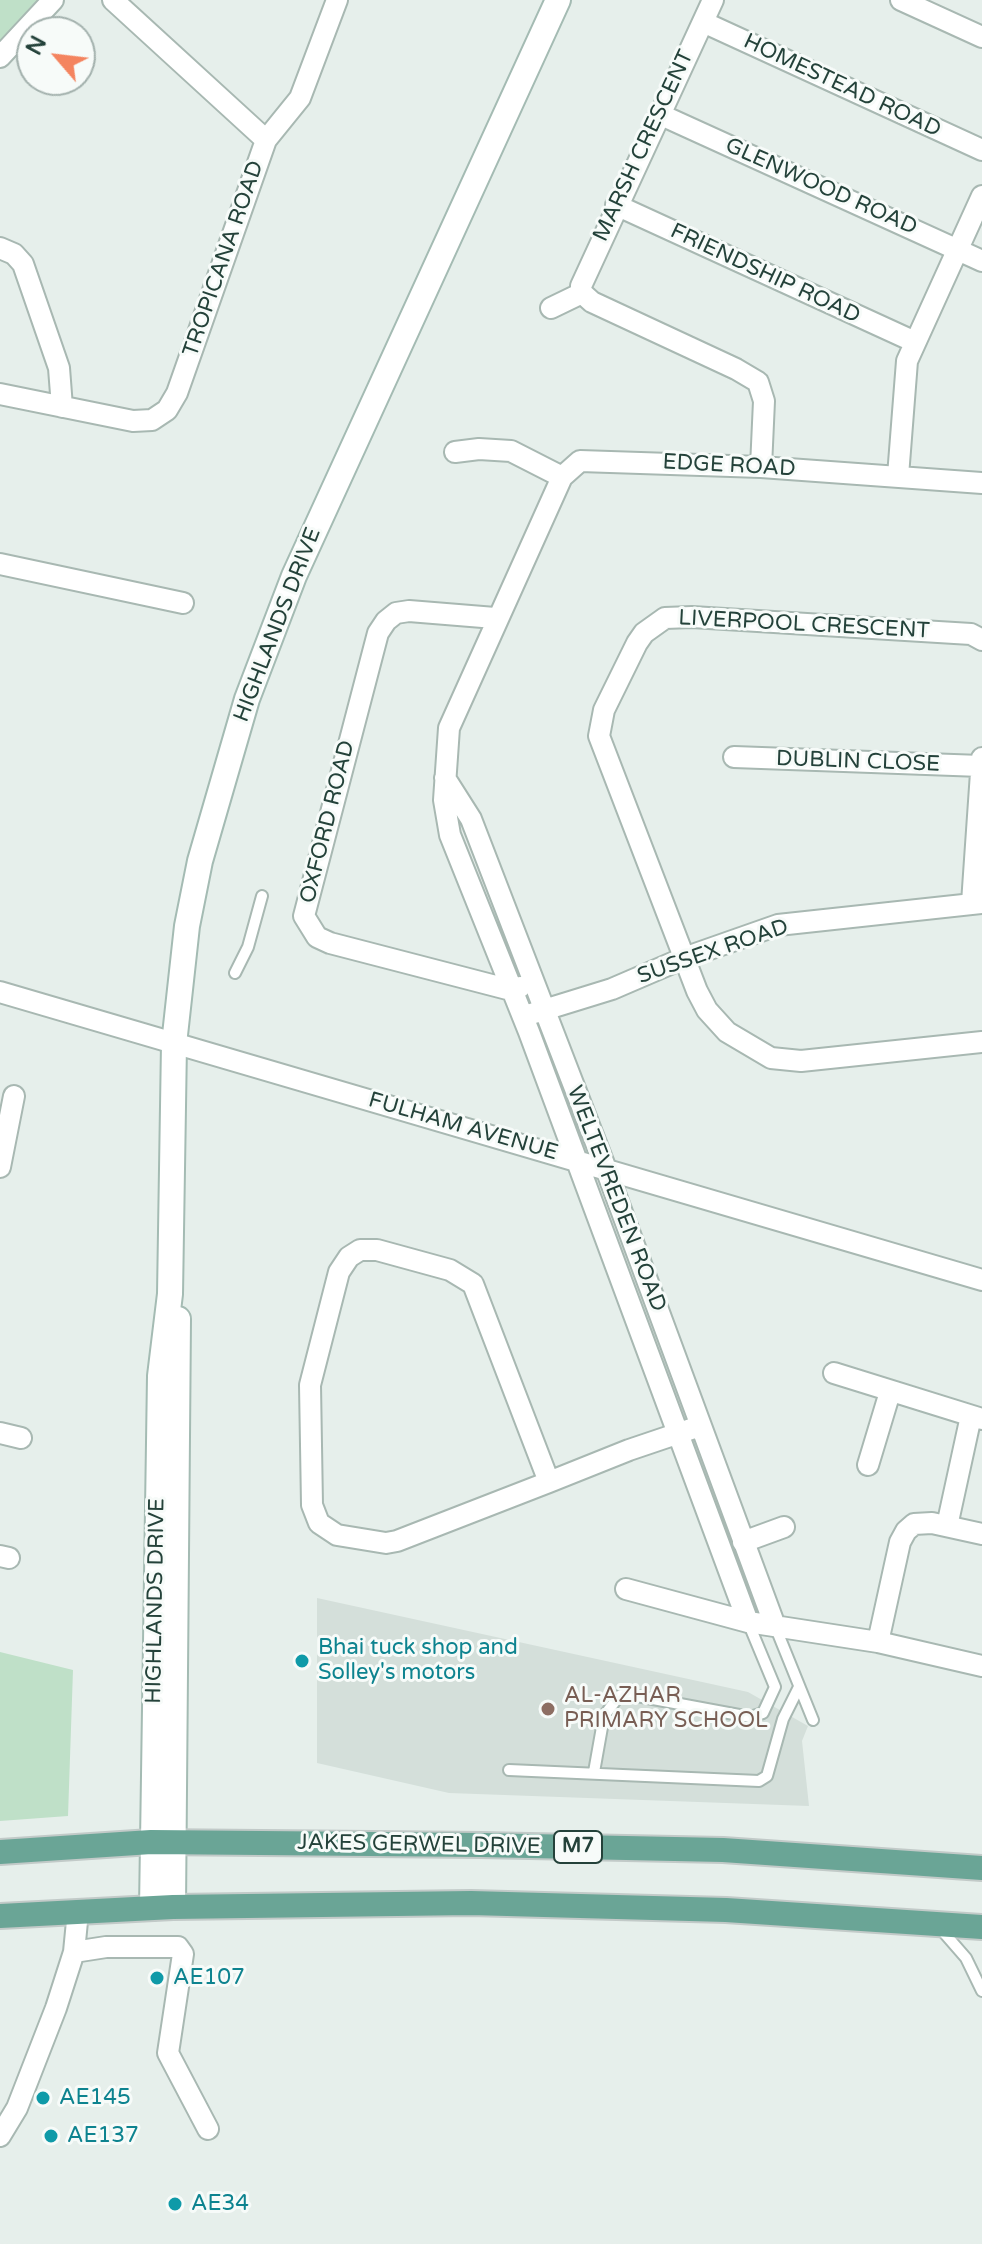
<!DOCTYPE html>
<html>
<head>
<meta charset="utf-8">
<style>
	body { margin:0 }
	#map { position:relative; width:982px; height:2244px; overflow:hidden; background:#e6efeb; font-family:"Varela Round",sans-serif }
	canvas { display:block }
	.north { position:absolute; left:16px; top:16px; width:80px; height:80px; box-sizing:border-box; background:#f7fbf9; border:2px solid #a3b1ad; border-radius:50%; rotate:298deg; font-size:22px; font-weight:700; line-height:32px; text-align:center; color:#24423a }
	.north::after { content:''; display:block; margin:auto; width:28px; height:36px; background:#f4845f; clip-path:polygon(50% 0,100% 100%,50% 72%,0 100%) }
</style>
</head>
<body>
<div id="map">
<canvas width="982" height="2244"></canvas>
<div class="north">N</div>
</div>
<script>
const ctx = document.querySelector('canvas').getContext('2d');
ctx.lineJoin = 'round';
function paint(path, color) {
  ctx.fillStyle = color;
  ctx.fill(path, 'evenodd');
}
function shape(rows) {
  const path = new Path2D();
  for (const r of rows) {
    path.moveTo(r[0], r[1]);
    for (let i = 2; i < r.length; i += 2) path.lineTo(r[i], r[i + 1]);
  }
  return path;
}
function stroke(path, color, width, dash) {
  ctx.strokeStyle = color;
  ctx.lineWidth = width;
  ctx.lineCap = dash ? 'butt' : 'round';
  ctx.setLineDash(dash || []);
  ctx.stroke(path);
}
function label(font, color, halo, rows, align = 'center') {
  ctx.font = font + ' "Varela Round",sans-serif';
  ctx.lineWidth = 6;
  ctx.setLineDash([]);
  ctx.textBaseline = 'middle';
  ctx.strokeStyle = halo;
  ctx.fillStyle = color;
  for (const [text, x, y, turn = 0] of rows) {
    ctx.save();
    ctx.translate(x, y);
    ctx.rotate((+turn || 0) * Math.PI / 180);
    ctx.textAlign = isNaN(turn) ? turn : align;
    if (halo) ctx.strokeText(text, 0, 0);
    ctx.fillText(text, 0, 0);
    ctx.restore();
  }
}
paint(shape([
	[317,1598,748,1692,808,1726,802,1741,809,1806,449,1793,317,1763]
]), '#d4dfda');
paint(shape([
	[0,0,40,0,0,42],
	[0,1652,73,1670,68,1816,0,1821]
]), '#bfe0c8');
const service = shape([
	[235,973,248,947,262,896],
	[775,1626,813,1720],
	[509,1770,759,1781,767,1776,783,1719,799,1687],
	[594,1772,604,1716,619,1696,626,1694,750,1717,763,1713,775,1687,748,1622],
	[939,1927,966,1958,982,1991]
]);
const minor = shape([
	[713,0,581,286,582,293,592,302,736,369,758,382,764,401,761,467],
	[901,0,982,37],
	[703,22,982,150],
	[0,57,53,0],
	[659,114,982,261],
	[266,140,300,98,337,0],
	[616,205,915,342],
	[0,248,14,254,23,264,59,368,62,407],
	[551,308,582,293],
	[0,394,133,421,152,420,167,410,177,393,266,140,113,0],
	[455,452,479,449,511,451,562,477],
	[898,476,907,361,982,196],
	[0,564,183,603],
	[495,618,409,611,396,613,386,621,378,633,304,916,317,937,330,943,511,990,520,987],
	[982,640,971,634,692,617,665,618,644,633,637,643,604,710,599,736,697,991,707,1010,727,1032,771,1058,801,1061,982,1042],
	[734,757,981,766],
	[445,778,471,819,606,1169,775,1626],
	[972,903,982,758],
	[0,992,982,1280],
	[531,1014,612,989,684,958,778,925,982,903],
	[0,1167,14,1096],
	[834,1373,982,1419],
	[0,1433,21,1438],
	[868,1465,890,1392],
	[549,1482,473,1284,450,1270,377,1250,360,1250,349,1257,339,1272,310,1385,312,1505,319,1523,337,1535,386,1543,397,1541,549,1482,629,1450,700,1426],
	[947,1526,971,1416],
	[743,1542,784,1527],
	[0,1556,9,1558],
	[626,1589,748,1622,878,1642,982,1666],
	[748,1622,529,1032,450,835,444,800,449,728,562,477,580,461,761,467,982,483],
	[878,1642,900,1542,906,1531,914,1524,932,1523,982,1534],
	[74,1952,106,1947,178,1947,183,1954,168,2053,208,2129],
	[0,2136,17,2108,56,2008,74,1952,78,1911]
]);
const secondary = shape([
	[173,1907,178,1319],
	[152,1908,160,1376,170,1294,174,1044,187,926,200,861,247,699,294,576,558,0]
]);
const primary = shape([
	[0,1852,151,1842,481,1845,723,1850,982,1868],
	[0,1916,173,1907,471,1903,726,1910,982,1927]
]);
stroke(service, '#a8b8b2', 14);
stroke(minor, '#a8b8b2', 24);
stroke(secondary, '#a4bbb3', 28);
stroke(primary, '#c2cac8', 28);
stroke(service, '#fff', 10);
stroke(minor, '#fff', 20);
stroke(secondary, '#fff', 24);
stroke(primary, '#6aa596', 24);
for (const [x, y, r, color] of [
	[302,1661,8,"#0f9aa8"],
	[548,1709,8,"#8d6e63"],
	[157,1978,8,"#0f9aa8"],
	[43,2098,8,"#0f9aa8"],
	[51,2136,8,"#0f9aa8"],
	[175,2204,8,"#0f9aa8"]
]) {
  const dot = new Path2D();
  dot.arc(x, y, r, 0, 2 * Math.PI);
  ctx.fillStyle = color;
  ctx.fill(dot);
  stroke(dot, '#f7fbf9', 3);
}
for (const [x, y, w] of [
	[578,1847,48]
]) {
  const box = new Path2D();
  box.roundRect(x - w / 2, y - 16, w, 32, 6);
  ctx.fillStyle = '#f7fbf9';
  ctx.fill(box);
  stroke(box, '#24423a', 2);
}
label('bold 20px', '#24423a', null, [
	["M7",578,1847]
]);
label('22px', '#24423a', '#f7fbf9', [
	["HOMESTEAD ROAD",842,86,25],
	["MARSH CRESCENT",644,146,-65],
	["GLENWOOD ROAD",821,187,24],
	["TROPICANA ROAD",224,259,-71],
	["FRIENDSHIP ROAD",765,274,25],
	["EDGE ROAD",729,466,3],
	["HIGHLANDS DRIVE",278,625,-69],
	["LIVERPOOL CRESCENT",804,625,3],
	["DUBLIN CLOSE",858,762,2],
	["OXFORD ROAD",328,822,-76],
	["SUSSEX ROAD",713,952,-19],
	["FULHAM AVENUE",463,1127,16],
	["WELTEVREDEN ROAD",616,1199,69],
	["HIGHLANDS DRIVE",156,1601,-89],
	["JAKES GERWEL DRIVE",419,1845,1]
]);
label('22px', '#0d838f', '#f7fbf9', [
	["Bhai tuck shop and",318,1648],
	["Solley's motors",318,1673],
	["AE107",173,1978],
	["AE145",59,2098],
	["AE137",67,2136],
	["AE34",191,2204]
], 'left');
label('22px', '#785e54', '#f7fbf9', [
	["AL-AZHAR",564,1696],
	["PRIMARY SCHOOL",564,1721]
], 'left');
</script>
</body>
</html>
